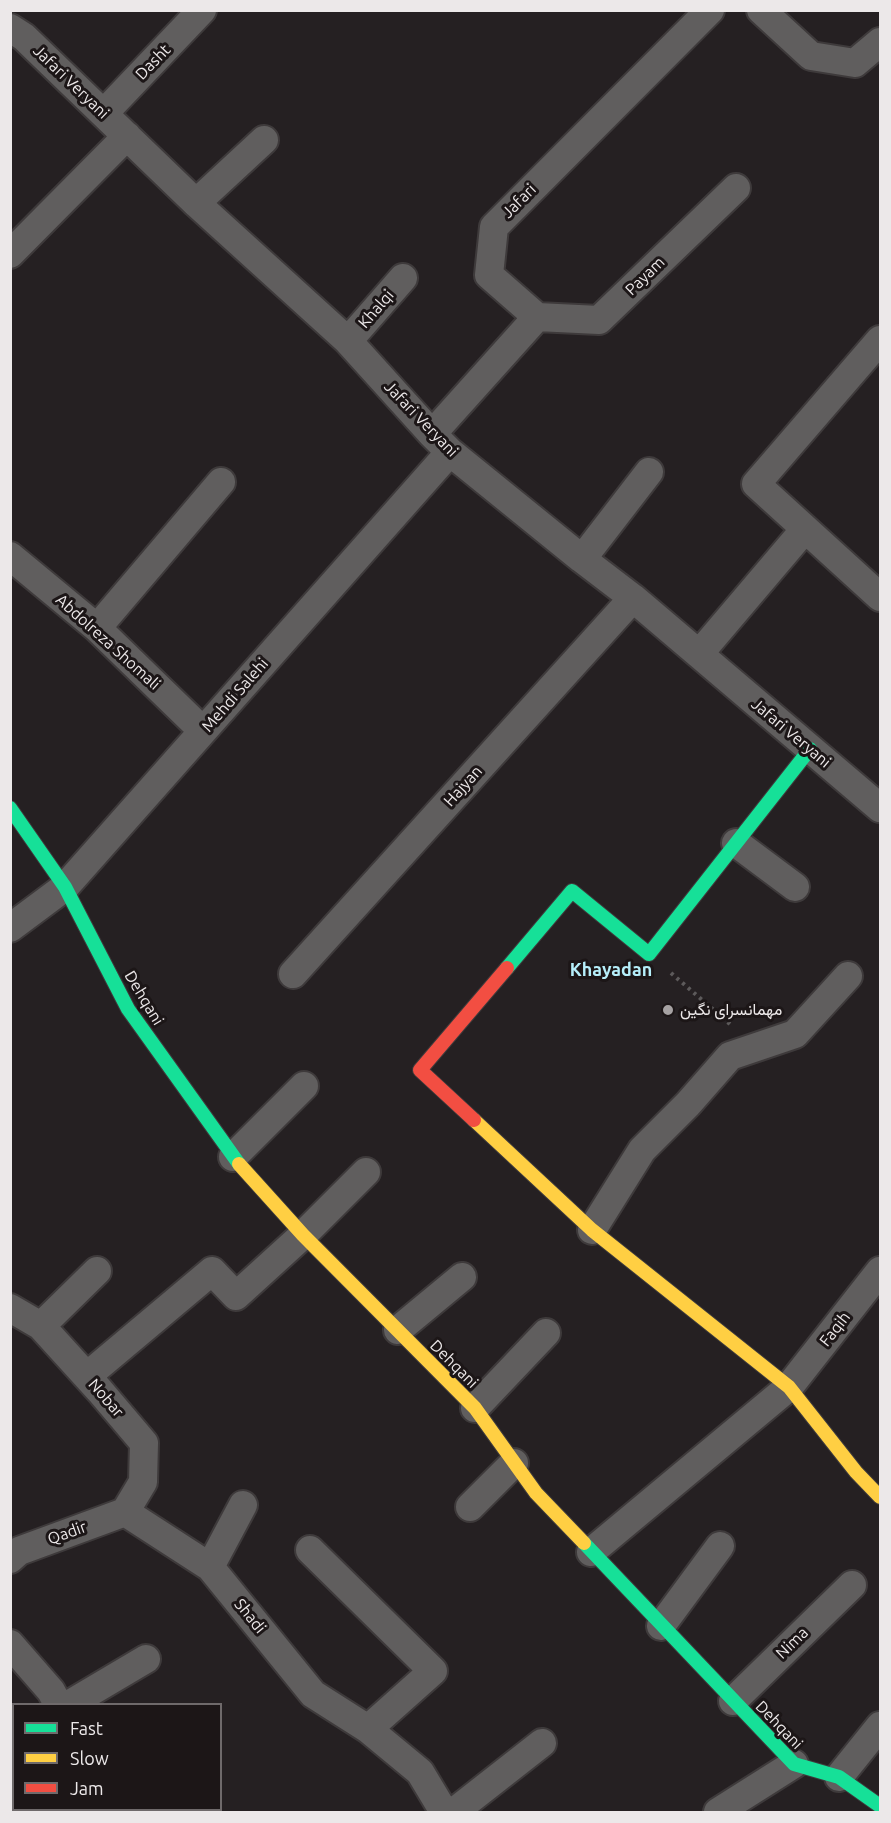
<!DOCTYPE html>
<html>
<head>
<meta charset="utf-8">
<style>
	body { margin:0 }
	#map { position:relative; width:891px; height:1823px; overflow:hidden; background:#252022; font-family:Ubuntu,sans-serif }
	canvas { display:block }
	.frame { position:absolute; inset:0; border:12px solid #ece8e9; pointer-events:none }
	.legend { position:absolute; left:12px; top:1703px; width:210px; height:108px; box-sizing:border-box; background:#1c1617; border:2px solid #6f6a6b; margin:0; padding:8px 10px; list-style:none; font-size:18px; color:#ece8e9 }
	.legend li { display:flex; align-items:center; gap:12px; height:30px }
	.legend b { width:30px; border:2px solid #6f6a6b }
</style>
</head>
<body>
<div id="map">
<canvas width="891" height="1823"></canvas>
<div class="frame"></div>
<ul class="legend">
<li><b style="height:8px;background:#16e098"></b>Fast</li>
<li><b style="height:8px;background:#ffcf43"></b>Slow</li>
<li><b style="height:8px;background:#f24e42"></b>Jam</li>
</ul>
</div>
<script>
const ctx = document.querySelector('canvas').getContext('2d');
ctx.lineJoin = 'round';
function shape(rows) {
  const path = new Path2D();
  for (const r of rows) {
    path.moveTo(r[0], r[1]);
    for (let i = 2; i < r.length; i += 2) path.lineTo(r[i], r[i + 1]);
  }
  return path;
}
function stroke(path, color, width, dash) {
  ctx.strokeStyle = color;
  ctx.lineWidth = width;
  ctx.lineCap = dash ? 'butt' : 'round';
  ctx.setLineDash(dash || []);
  ctx.stroke(path);
}
function label(font, color, halo, rows, align = 'center') {
  ctx.font = font + ' Ubuntu,Vazirmatn,sans-serif';
  ctx.lineWidth = 6;
  ctx.setLineDash([]);
  ctx.textBaseline = 'middle';
  ctx.strokeStyle = halo;
  ctx.fillStyle = color;
  for (const [text, x, y, turn = 0] of rows) {
    ctx.save();
    ctx.translate(x, y);
    ctx.rotate((+turn || 0) * Math.PI / 180);
    ctx.textAlign = isNaN(turn) ? turn : align;
    if (halo) ctx.strokeText(text, 0, 0);
    ctx.fillText(text, 0, 0);
    ctx.restore();
  }
}
const street = shape([
	[761,10,811,56,855,63,880,42],
	[10,28,24,37,196,203,348,341,432,434,450,452,582,559,633,598,880,808],
	[104,113,202,10],
	[196,203,264,140],
	[10,254,127,136],
	[537,317,599,320,736,188],
	[880,340,756,484,880,597],
	[348,341,403,278],
	[432,434,537,317,489,275,494,227,710,10],
	[10,556,97,628,203,731],
	[582,559,649,472],
	[97,628,221,482],
	[699,654,805,529],
	[736,843,795,887],
	[10,928,65,887,450,452],
	[293,974,633,598],
	[233,1157,304,1086],
	[592,1230,642,1150,688,1104,730,1056,795,1034,848,976],
	[10,1308,41,1326,100,1391,144,1443,143,1482,125,1512],
	[41,1326,97,1271],
	[398,1330,462,1277],
	[87,1376,212,1271,236,1296,303,1235,366,1172],
	[475,1408,546,1333],
	[470,1507,514,1463],
	[125,1512,210,1567,313,1694,368,1729,420,1772,444,1812],
	[310,1550,433,1671,368,1729],
	[591,1552,789,1387,880,1271],
	[10,1559,19,1551,125,1512],
	[210,1567,243,1505],
	[661,1626,720,1546],
	[10,1644,51,1691,58,1704],
	[733,1701,852,1585],
	[70,1704,146,1659],
	[839,1777,880,1726],
	[104,1812,108,1810],
	[454,1812,542,1743],
	[718,1812,794,1764]
]);
const fast = shape([
	[10,808,65,887,128,1009,239,1164],
	[507,968,572,891,649,954,810,749],
	[584,1543,794,1764,839,1777,880,1806]
]);
const slow = shape([
	[474,1120,592,1230,789,1387,856,1472,880,1497],
	[239,1164,303,1235,475,1408,536,1493,584,1543]
]);
const jam = shape([
	[474,1120,420,1070,507,968]
]);
stroke(street, '#3e3a3b', 32);
stroke(fast, '#3e3a3b', 16);
stroke(slow, '#3e3a3b', 16);
stroke(jam, '#3e3a3b', 16);
stroke(shape([
	[671,973,731,1025]
]), '#5d5a5b', 4, [3, 4.5]);
stroke(street, '#605e5e', 28);
stroke(fast, '#16e098', 14);
stroke(slow, '#ffcf43', 14);
stroke(jam, '#f24e42', 14);
for (const [x, y, r, color] of [
	[668,1010,6,"#a6a2a3"]
]) {
  const dot = new Path2D();
  dot.arc(x, y, r, 0, 2 * Math.PI);
  ctx.fillStyle = color;
  ctx.fill(dot);
  stroke(dot, '#1c1617', 2);
}
label('16px', '#ece8e9', '#1c1617', [
	["Dasht",153,62,-46],
	["Jafari Veryani",71,82,44],
	["Jafari",519,201,-45],
	["Payam",645,276,-44],
	["Khalqi",376,309,-49],
	["Jafari Veryani",421,419,46],
	["Abdolreza Shomali",108,642,42],
	["Mehdi Salehi",235,695,-49],
	["Jafari Veryani",791,733,40],
	["Hajyan",463,786,-48],
	["Dehqani",144,998,59],
	["Faqih",835,1329,-52],
	["Dehqani",454,1364,45],
	["Nobar",106,1398,49],
	["Qadir",67,1533,-20],
	["Shadi",250,1616,51],
	["Nima",792,1643,-44],
	["Dehqani",779,1725,46]
]);
label('16px', '#ece8e9', '#1c1617', [
	["مهمانسرای نگین",680,1010]
], 'left');
label('bold 18px', '#b6effb', '#1c1617', [
	["Khayadan",611,970]
]);
</script>
</body>
</html>
